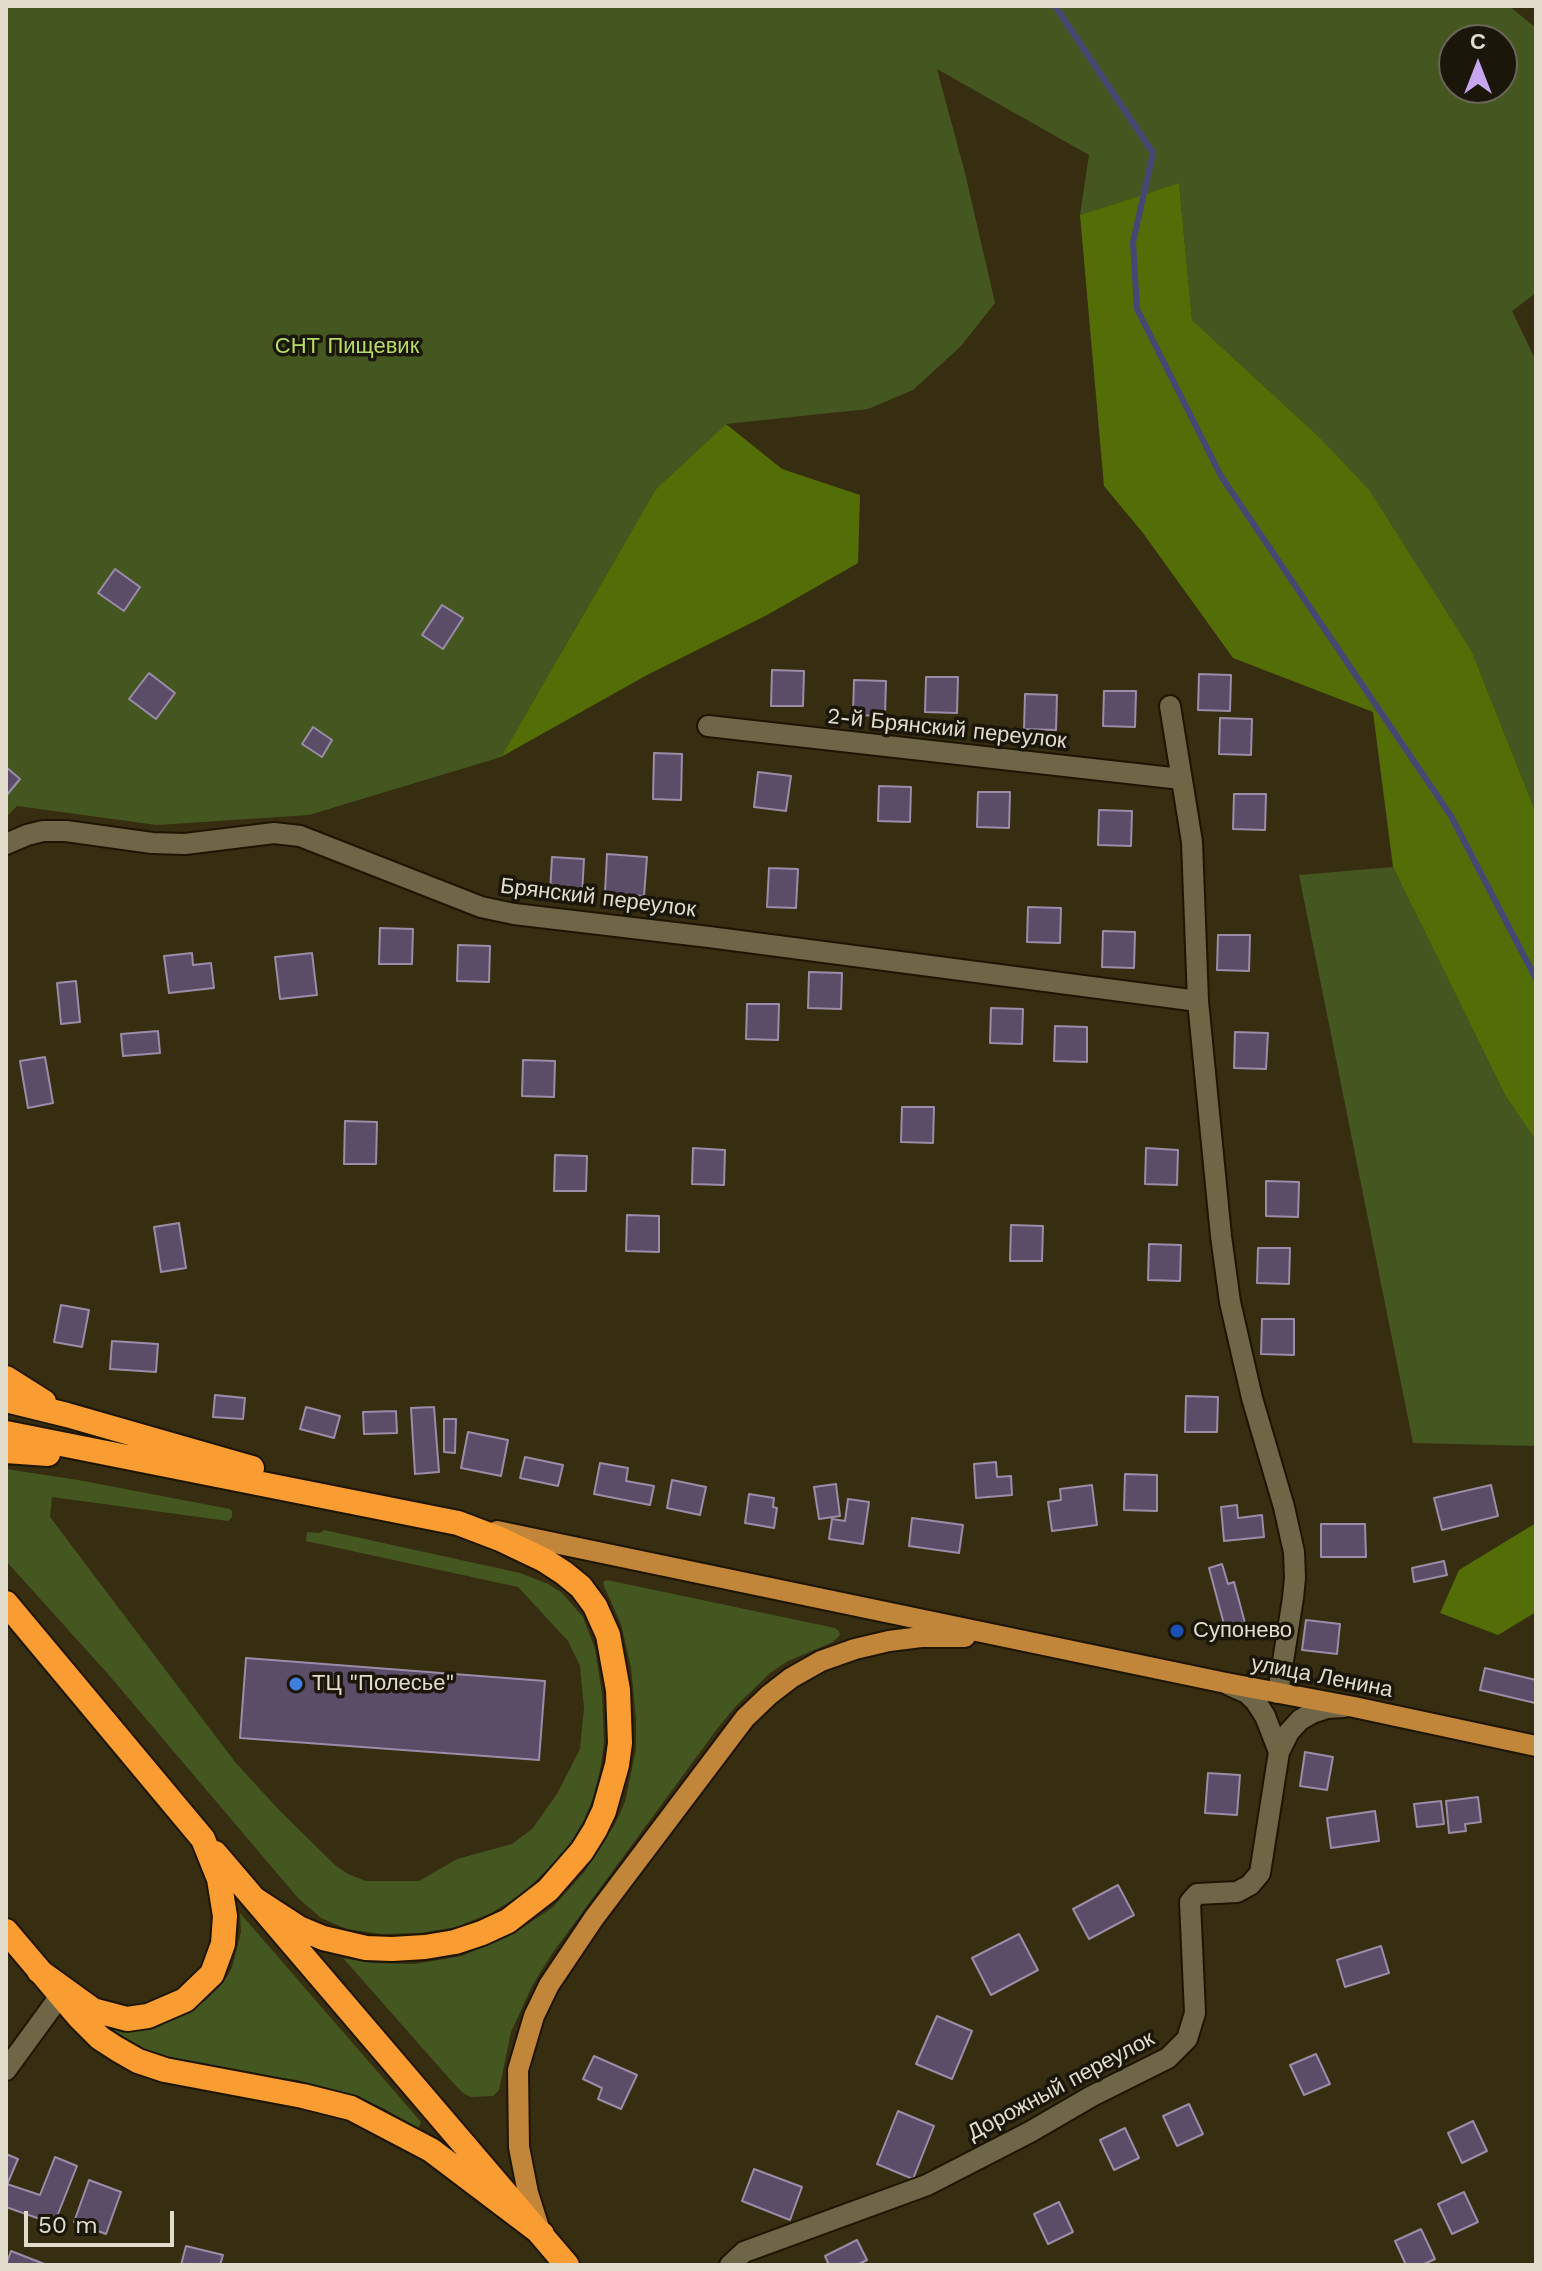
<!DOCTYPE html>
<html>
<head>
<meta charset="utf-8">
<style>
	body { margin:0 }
	#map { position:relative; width:1542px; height:2271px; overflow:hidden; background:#372d11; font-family:"Work Sans",sans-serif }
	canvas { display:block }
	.frame { position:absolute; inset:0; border:8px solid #e2dccc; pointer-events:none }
	.north { position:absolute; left:1438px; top:24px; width:80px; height:80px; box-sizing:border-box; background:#1a160a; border:2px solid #6a6558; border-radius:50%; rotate:0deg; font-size:22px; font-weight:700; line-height:32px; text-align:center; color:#e2dccc }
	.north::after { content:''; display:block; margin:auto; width:28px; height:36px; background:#c8a6ef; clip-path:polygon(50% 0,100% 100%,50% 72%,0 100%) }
	.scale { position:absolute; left:24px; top:2211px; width:150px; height:36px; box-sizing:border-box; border:4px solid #e2dccc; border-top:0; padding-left:10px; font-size:24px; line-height:28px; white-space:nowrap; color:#e2dccc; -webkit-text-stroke:6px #1a160a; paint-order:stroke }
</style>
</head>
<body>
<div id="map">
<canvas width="1542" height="2271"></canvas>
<div class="frame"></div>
<div class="north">С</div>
<div class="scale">50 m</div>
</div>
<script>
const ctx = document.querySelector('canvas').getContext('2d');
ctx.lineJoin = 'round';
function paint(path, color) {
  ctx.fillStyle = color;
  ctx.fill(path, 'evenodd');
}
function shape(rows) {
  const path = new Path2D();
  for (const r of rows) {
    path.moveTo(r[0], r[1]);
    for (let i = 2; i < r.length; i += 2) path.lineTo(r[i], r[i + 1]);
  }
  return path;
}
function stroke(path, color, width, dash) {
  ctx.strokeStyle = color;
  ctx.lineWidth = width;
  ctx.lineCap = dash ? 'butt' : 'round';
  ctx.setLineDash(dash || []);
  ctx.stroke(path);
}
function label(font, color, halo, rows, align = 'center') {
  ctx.font = font + ' "Work Sans",sans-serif';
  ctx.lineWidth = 7;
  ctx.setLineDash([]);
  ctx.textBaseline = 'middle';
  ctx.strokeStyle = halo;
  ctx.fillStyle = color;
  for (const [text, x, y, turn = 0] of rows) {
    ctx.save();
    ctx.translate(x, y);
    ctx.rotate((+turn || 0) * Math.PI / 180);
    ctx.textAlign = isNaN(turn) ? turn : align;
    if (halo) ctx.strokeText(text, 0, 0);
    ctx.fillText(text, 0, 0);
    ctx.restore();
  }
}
paint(shape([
	[6,6,1509,6,1536,28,1536,293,1512,311,1536,361,1536,813,1472,652,1317,435,1192,320,1179,183,1080,215,1089,155,937,69,965,173,995,303,961,346,913,390,868,409,726,424,656,489,501,757,309,815,157,825,17,806,6,817],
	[1454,40,1502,40,1502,88,1454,88],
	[1393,867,1505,1095,1536,1141,1536,1446,1413,1443,1299,875],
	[6,1469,78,1480,230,1509,232,1511,232,1517,228,1521,52,1497,50,1517,235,1762,281,1812,335,1865,348,1874,366,1881,419,1881,457,1859,512,1844,532,1829,557,1794,580,1749,584,1708,580,1666,568,1641,518,1587,306,1541,307,1532,320,1533,324,1530,520,1573,548,1584,562,1593,583,1617,595,1649,602,1694,604,1743,600,1770,593,1798,584,1820,570,1844,554,1863,522,1894,491,1913,456,1927,420,1933,381,1934,347,1929,321,1918,298,1898,108,1674,6,1561],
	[607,1580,835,1628,839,1631,840,1635,833,1642,788,1661,770,1673,735,1707,717,1729,551,1955,532,1986,511,2032,499,2090,493,2096,471,2097,463,2093,455,2085,343,1958,373,1963,415,1964,462,1956,509,1936,531,1922,553,1907,585,1871,615,1824,625,1802,636,1749,636,1720,631,1667,621,1624,604,1586,603,1582],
	[240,1913,421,2122,418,2129,383,2108,350,2094,297,2080,212,2068,159,2057,136,2048,105,2028,122,2030,147,2029,188,2012,207,1999,223,1983,232,1968,241,1932]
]), '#455720');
paint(shape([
	[1179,183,1192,320,1317,435,1369,490,1472,652,1536,813,1536,1141,1505,1095,1393,867,1373,712,1233,658,1143,533,1104,486,1080,215],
	[726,424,782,469,860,495,858,563,767,615,647,675,501,757,656,489],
	[1536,1523,1536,1612,1498,1635,1440,1613,1459,1570]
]), '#546e07');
stroke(shape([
	[1055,6,1153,153,1133,242,1137,309,1221,476,1451,816,1536,979]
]), '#444873', 6);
const building = shape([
	[115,569,140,587,124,611,98,593,115,569],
	[442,605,463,618,443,649,422,635,442,605],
	[772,670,804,671,803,706,771,706,772,670],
	[149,673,175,693,156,719,129,699,149,673],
	[1199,674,1231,675,1230,711,1198,710,1199,674],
	[926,677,958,677,957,713,925,712,926,677],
	[854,680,886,681,885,716,853,715,854,680],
	[1104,691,1136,691,1135,727,1103,726,1104,691],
	[1025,694,1057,695,1056,730,1024,729,1025,694],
	[1220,718,1252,719,1251,755,1219,754,1220,718],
	[313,727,332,740,322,757,302,744,313,727],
	[654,753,682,754,681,800,653,799,654,753],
	[6,767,20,779,6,796,6,767],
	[758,772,791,776,786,811,754,807,758,772],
	[879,786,911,787,910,822,878,821,879,786],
	[978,792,1010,792,1009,828,977,827,978,792],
	[1234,794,1266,794,1265,830,1233,829,1234,794],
	[1099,810,1132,811,1131,846,1098,845,1099,810],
	[607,854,647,857,644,896,605,893,607,854],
	[552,857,584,859,582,895,550,893,552,857],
	[769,868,798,869,796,908,767,907,769,868],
	[1028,907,1061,908,1060,943,1027,942,1028,907],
	[380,928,413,929,412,964,379,964,380,928],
	[1103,931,1135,932,1134,968,1102,967,1103,931],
	[1218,935,1250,935,1249,971,1217,970,1218,935],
	[458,945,490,946,489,982,457,981,458,945],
	[192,953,193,965,211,963,214,988,169,993,164,956,192,953],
	[312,953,317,995,280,999,275,957,312,953],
	[809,972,842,973,841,1009,808,1008,809,972],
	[76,981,80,1022,61,1024,57,983,76,981],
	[747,1004,779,1004,778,1040,746,1039,747,1004],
	[991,1008,1023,1009,1022,1044,990,1043,991,1008],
	[1055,1026,1087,1027,1087,1062,1054,1061,1055,1026],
	[158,1031,160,1053,123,1056,121,1034,158,1031],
	[1235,1032,1268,1033,1266,1069,1234,1068,1235,1032],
	[45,1057,53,1103,28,1108,20,1061,45,1057],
	[523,1060,555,1061,554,1097,522,1096,523,1060],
	[902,1107,934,1107,933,1143,901,1142,902,1107],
	[345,1121,377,1122,376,1164,344,1164,345,1121],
	[693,1148,725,1150,724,1185,692,1184,693,1148],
	[1146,1148,1178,1150,1177,1185,1145,1184,1146,1148],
	[555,1155,587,1156,586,1191,554,1191,555,1155],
	[1266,1181,1299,1182,1298,1217,1266,1216,1266,1181],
	[627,1215,659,1216,659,1252,626,1251,627,1215],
	[179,1223,186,1268,161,1272,154,1227,179,1223],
	[1011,1225,1043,1226,1042,1261,1010,1261,1011,1225],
	[1149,1244,1181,1245,1180,1281,1148,1280,1149,1244],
	[1258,1248,1290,1248,1289,1284,1257,1283,1258,1248],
	[61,1305,89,1310,82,1347,54,1342,61,1305],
	[1262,1319,1294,1319,1294,1355,1261,1354,1262,1319],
	[112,1341,158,1344,156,1372,110,1369,112,1341],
	[215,1395,245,1398,243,1419,213,1417,215,1395],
	[1186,1396,1218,1397,1217,1432,1185,1432,1186,1396],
	[306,1407,340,1416,334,1438,300,1429,306,1407],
	[434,1407,439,1472,415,1474,411,1408,434,1407],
	[396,1411,397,1433,364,1434,363,1412,396,1411],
	[444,1419,456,1419,455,1453,444,1452,444,1419],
	[468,1432,508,1440,501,1476,461,1468,468,1432],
	[525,1457,563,1465,558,1486,520,1478,525,1457],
	[996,1462,997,1477,1011,1476,1012,1495,976,1498,974,1464,996,1462],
	[600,1463,628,1468,626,1481,654,1486,650,1505,594,1494,600,1463],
	[1125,1474,1157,1475,1157,1511,1124,1510,1125,1474],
	[672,1480,706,1487,700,1515,667,1508,672,1480],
	[836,1484,840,1516,819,1519,814,1487,836,1484],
	[1092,1485,1097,1525,1052,1531,1048,1502,1061,1500,1060,1489,1092,1485],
	[1491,1485,1498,1516,1442,1530,1434,1498,1491,1485],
	[749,1494,774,1498,773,1507,777,1508,774,1528,745,1523,749,1494],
	[848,1499,869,1502,863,1544,829,1539,832,1519,845,1521,848,1499],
	[1237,1505,1238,1518,1262,1515,1264,1537,1224,1541,1221,1507,1237,1505],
	[912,1518,963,1525,959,1553,909,1546,912,1518],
	[1321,1524,1365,1524,1366,1557,1321,1557,1321,1524],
	[1444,1561,1447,1575,1414,1582,1412,1568,1444,1561],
	[1222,1564,1228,1584,1234,1582,1245,1623,1225,1628,1209,1568,1222,1564],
	[1306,1620,1340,1624,1337,1654,1302,1650,1306,1620],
	[246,1658,545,1681,539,1760,240,1738,246,1658],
	[1485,1668,1536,1680,1535,1703,1480,1690,1485,1668],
	[1305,1752,1333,1757,1327,1790,1300,1786,1305,1752],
	[1208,1773,1240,1775,1237,1815,1205,1813,1208,1773],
	[1478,1797,1481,1822,1465,1824,1466,1831,1449,1833,1446,1801,1478,1797],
	[1441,1801,1444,1824,1417,1827,1414,1804,1441,1801],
	[1375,1811,1379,1841,1331,1848,1327,1818,1375,1811],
	[1118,1885,1134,1915,1089,1939,1073,1909,1118,1885],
	[1019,1934,1038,1970,991,1995,972,1958,1019,1934],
	[1381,1946,1389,1973,1345,1987,1337,1960,1381,1946],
	[937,2016,972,2031,952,2079,916,2064,937,2016],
	[1316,2054,1330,2084,1304,2095,1290,2065,1316,2054],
	[594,2056,637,2075,621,2109,598,2099,602,2088,583,2079,594,2056],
	[1189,2104,1203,2134,1177,2146,1163,2116,1189,2104],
	[898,2111,934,2126,913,2179,877,2164,898,2111],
	[1473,2121,1487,2151,1462,2163,1448,2133,1473,2121],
	[1125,2128,1139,2158,1114,2170,1100,2140,1125,2128],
	[6,2154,18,2159,6,2187,6,2154],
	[55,2157,77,2166,54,2224,6,2207,7,2184,40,2195,55,2157],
	[754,2169,802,2187,790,2220,742,2201,754,2169],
	[89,2180,121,2192,106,2234,74,2222,89,2180],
	[1464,2192,1478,2222,1452,2234,1438,2204,1464,2192],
	[1059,2202,1073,2232,1048,2244,1034,2214,1059,2202],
	[1421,2229,1435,2259,1422,2265,1406,2265,1395,2241,1421,2229],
	[857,2240,867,2260,857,2265,829,2265,825,2256,857,2240],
	[186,2246,223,2255,220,2265,181,2265,186,2246],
	[11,2251,47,2265,6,2265,11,2251]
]);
paint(building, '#5b4c67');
stroke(building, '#9b8ca8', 2);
const minor = shape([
	[1170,706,1192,842,1198,1001,1221,1236,1230,1302,1252,1398,1284,1507,1294,1552,1295,1578,1293,1598,1278,1693],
	[708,726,1181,779],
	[6,844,27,835,43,831,66,831,152,843,185,844,274,833,300,836,481,907,514,914,709,937,1198,1001],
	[1229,1685,1247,1693,1256,1702,1265,1716,1279,1752],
	[6,2070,60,1996],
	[730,2265,744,2252,927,2185,1030,2132,1092,2096,1168,2058,1187,2039,1195,2013,1190,1902,1197,1894,1237,1892,1250,1885,1260,1873,1279,1752,1289,1732,1300,1720,1312,1713,1327,1708,1344,1707]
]);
const major = shape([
	[497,1531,1226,1683,1354,1707,1536,1746],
	[540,2231,528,2193,519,2147,518,2070,534,2016,549,1985,594,1918,745,1718,769,1695,791,1678,821,1661,855,1649,889,1641,921,1637,965,1637]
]);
const highway = shape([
	[6,1378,44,1402],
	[6,1400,67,1415,252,1468],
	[6,1433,458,1523,500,1539,544,1560,564,1573,581,1587,595,1606,608,1635,618,1690,620,1743,617,1765,604,1811,595,1830,582,1851,548,1890,508,1921,482,1933,455,1942,425,1947,392,1949,366,1948,323,1938,299,1928,256,1900],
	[6,1451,48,1454],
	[6,1603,203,1839,219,1879,225,1916,223,1944,212,1974,185,2000,148,2016,127,2019,93,2010,39,1971],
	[215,1853,567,2265],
	[6,1931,79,2017,100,2038,117,2049,138,2061,165,2070,303,2096,351,2108,431,2150,542,2234]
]);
stroke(minor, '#1e1500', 24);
stroke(major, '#1e1500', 24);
stroke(highway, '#1e1500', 28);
stroke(minor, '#6f6547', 20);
stroke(major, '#c2863a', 20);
stroke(highway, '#f99c31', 24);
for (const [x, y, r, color] of [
	[1177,1631,8,"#1a4fb4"],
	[296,1684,8,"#3f7fe0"]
]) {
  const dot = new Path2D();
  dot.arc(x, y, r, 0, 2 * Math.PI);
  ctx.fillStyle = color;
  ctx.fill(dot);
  stroke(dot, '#1a160a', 3);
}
label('22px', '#b6dc66', '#1a160a', [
	["СНТ Пищевик",347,347]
]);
label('22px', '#e2dccc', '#1a160a', [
	["2-й Брянский переулок",947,729,6],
	["Брянский переулок",598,898,7],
	["улица Ленина",1322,1677,11],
	["Дорожный переулок",1061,2086,-28]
]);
label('22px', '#e2dccc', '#1a160a', [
	["Супонево",1193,1631],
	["ТЦ \"Полесье\"",312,1684]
], 'left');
</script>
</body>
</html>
